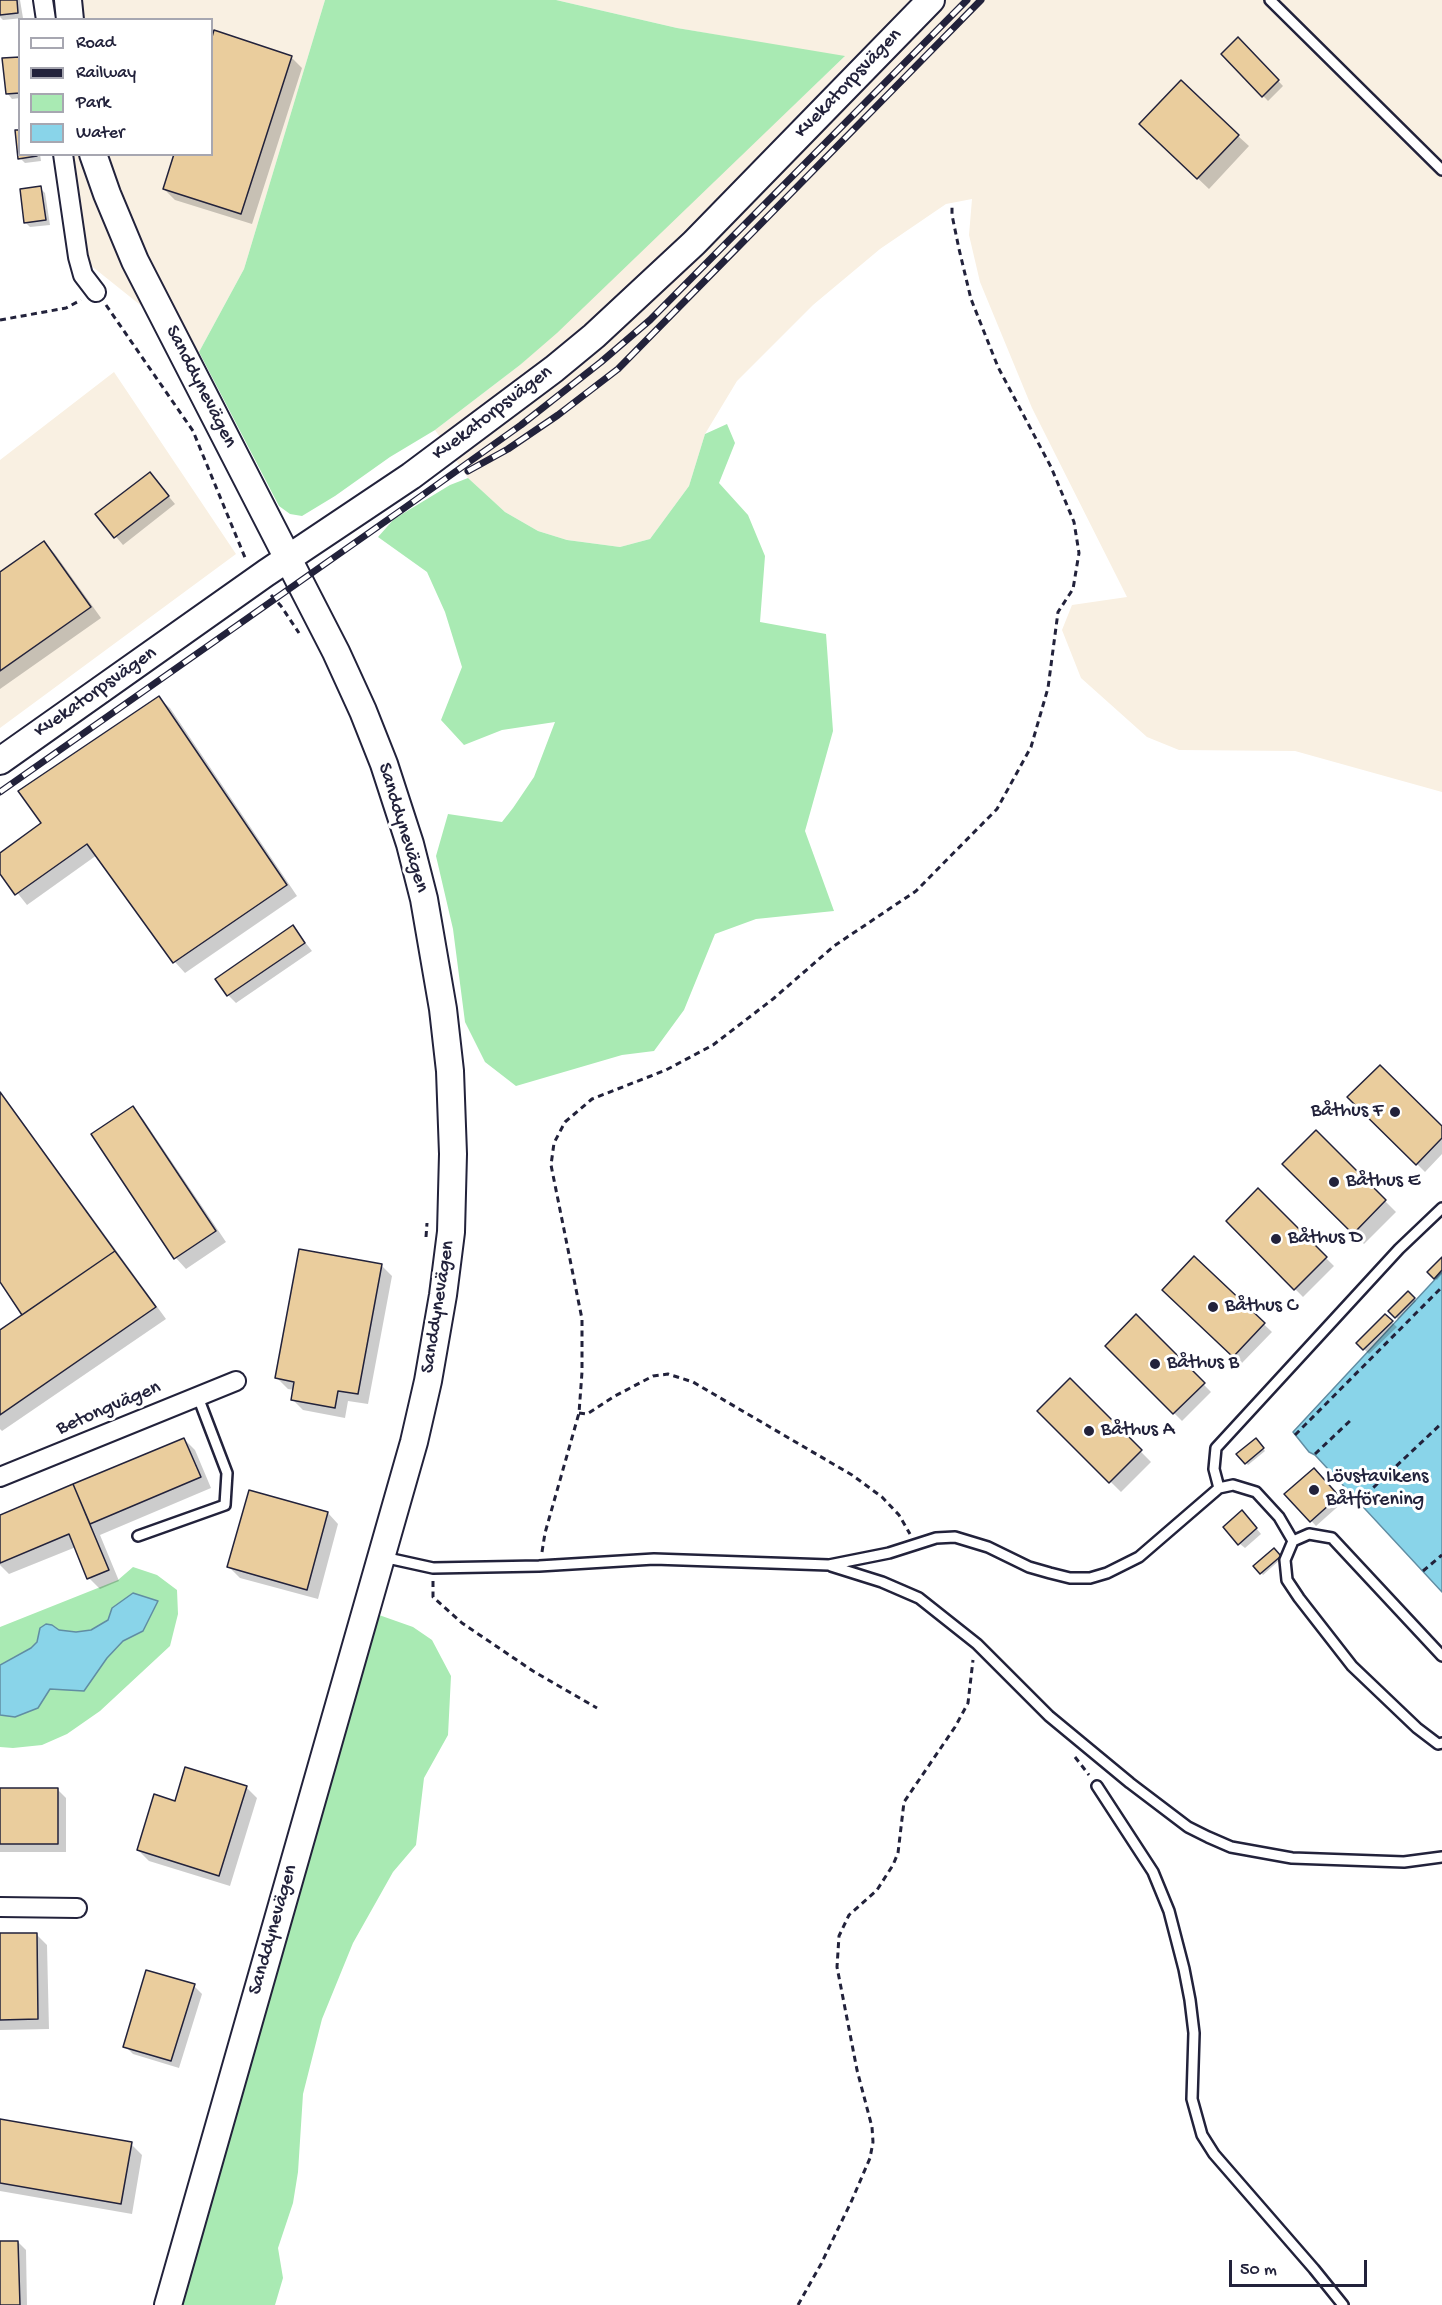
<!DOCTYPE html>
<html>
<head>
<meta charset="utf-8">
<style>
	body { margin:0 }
	#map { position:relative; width:1442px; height:2305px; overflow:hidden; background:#fff; font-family:"Gochi Hand",sans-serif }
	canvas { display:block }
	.legend { position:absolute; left:18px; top:18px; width:195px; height:138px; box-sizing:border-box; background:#fff; border:2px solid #a7a7b1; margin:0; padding:8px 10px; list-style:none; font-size:18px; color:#22223b }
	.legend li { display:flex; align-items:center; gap:12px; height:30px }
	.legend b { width:30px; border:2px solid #a7a7b1 }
	.scale { position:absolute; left:1229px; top:2260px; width:138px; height:27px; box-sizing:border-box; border:3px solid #22223b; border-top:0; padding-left:8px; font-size:18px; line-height:21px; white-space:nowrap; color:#22223b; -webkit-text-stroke:4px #fff; paint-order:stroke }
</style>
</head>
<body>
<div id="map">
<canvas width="1442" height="2305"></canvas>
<ul class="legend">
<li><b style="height:8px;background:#fff"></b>Road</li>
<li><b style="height:8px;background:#22223b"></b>Railway</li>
<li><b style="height:16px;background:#a9eab3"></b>Park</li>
<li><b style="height:16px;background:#89d4e9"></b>Water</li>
</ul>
<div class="scale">50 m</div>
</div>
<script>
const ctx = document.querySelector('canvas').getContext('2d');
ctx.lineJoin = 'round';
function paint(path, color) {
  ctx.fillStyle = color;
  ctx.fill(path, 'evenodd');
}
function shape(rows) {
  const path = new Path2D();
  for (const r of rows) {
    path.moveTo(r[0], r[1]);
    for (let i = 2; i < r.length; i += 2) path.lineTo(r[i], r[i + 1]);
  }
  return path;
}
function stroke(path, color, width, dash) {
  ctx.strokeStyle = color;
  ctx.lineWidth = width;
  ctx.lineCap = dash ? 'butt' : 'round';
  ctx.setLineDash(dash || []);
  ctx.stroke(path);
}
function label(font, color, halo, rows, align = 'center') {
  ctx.font = font + ' "Gochi Hand",sans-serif';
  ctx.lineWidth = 6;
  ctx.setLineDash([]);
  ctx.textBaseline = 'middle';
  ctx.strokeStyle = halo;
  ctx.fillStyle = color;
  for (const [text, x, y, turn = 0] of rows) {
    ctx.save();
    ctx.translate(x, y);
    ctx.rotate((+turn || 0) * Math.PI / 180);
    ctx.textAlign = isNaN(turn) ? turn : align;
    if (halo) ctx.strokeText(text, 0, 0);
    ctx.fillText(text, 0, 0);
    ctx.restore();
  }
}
paint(shape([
	[53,0,325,0,244,269,199,352,89,264,74,155,212,154,212,20,56,19],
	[556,0,1442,0,1442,792,1295,751,1179,750,1147,737,1081,678,1062,630,1072,605,1127,597,1032,408,980,282,969,235,972,199,946,204,880,249,813,305,737,381,705,434,689,486,650,539,620,547,567,540,538,531,505,512,484,493,468,478,435,430,520,365,844,57,677,28],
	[114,372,236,554,0,728,0,460]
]), '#f9f0e2');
paint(shape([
	[325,0,556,0,677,28,845,56,557,333,520,365,435,430,390,457,335,496,302,516,290,514,279,506,199,352,244,269],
	[727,424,735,443,719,483,748,515,765,556,760,622,826,634,833,731,805,831,834,911,756,919,715,934,684,1010,654,1051,622,1055,516,1086,485,1062,465,1022,453,929,436,856,448,814,502,822,513,808,534,777,555,722,502,730,464,745,441,720,462,667,445,612,427,572,378,537,394,519,450,485,468,478,505,512,538,531,567,540,620,547,650,539,689,486,705,434],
	[133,1567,157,1575,177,1590,178,1614,170,1646,100,1711,67,1734,42,1745,13,1748,0,1747,0,1715,15,1717,38,1708,49,1688,107,1658,123,1641,143,1631,112,1608,108,1620,91,1630,76,1632,59,1630,52,1625,40,1628,37,1642,31,1648,0,1665,0,1627,118,1580],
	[379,1615,413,1627,432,1640,451,1676,448,1735,424,1778,416,1845,393,1872,353,1943,322,2019,303,2094,298,2172,293,2203,278,2248,283,2278,275,2305,183,2305,293,1901]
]), '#a9eab3');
const water = shape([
	[1442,1272,1442,1592,1315,1455,1309,1452,1293,1432,1442,1272],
	[133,1593,158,1601,143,1631,123,1641,107,1658,84,1691,50,1689,38,1708,15,1717,0,1715,0,1665,31,1648,37,1642,40,1628,46,1624,52,1625,59,1630,76,1632,91,1630,108,1620,112,1608,133,1593]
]);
paint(water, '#89d4e9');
stroke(water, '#608da3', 1.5);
paint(shape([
	[0,0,20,0,23,18,3,20,0,17],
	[214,32,291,57,302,68,252,224,175,200,164,189,212,154,212,41],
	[1238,39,1283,86,1268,101,1223,54],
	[20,58,20,98,12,99,7,93],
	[1152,135,1238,136,1249,146,1209,189],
	[20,154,40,154,41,161,25,163,20,158],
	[40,188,45,193,50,225,30,227,25,222],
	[150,474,175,504,123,545,97,514],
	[44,543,55,554,101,618,0,689,0,574],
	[159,698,170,708,297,896,185,973,175,962,97,855,27,905,0,871,0,854,43,823],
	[293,927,312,951,236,1003,228,995],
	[0,1091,166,1319,2,1431,0,1429,0,1332,24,1315,0,1280],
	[1350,1097,1442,1128,1442,1154,1425,1172],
	[132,1108,143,1119,226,1242,186,1269,176,1258,93,1135],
	[1316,1132,1396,1212,1364,1244,1284,1164],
	[1258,1191,1334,1266,1303,1297,1228,1221],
	[1194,1258,1272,1332,1241,1364,1164,1290],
	[1442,1259,1442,1274,1437,1280,1429,1272],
	[381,1265,392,1276,368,1404,348,1401,345,1418,303,1410,292,1399,294,1390,288,1389,277,1378],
	[1408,1293,1416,1301,1398,1319,1390,1311],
	[1136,1316,1211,1392,1182,1421,1107,1346],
	[1385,1316,1397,1327,1369,1354,1358,1343],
	[1070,1380,1151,1462,1121,1492,1039,1411],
	[184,1439,195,1450,211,1488,100,1535,119,1581,100,1589,89,1578,76,1547,9,1574,0,1565,0,1517],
	[1256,1440,1265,1451,1248,1465,1238,1454],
	[1318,1475,1343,1502,1316,1526,1287,1494],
	[328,1513,338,1524,318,1599,240,1578,229,1567],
	[1247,1517,1261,1534,1245,1548,1240,1544],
	[1274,1550,1282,1558,1263,1575,1255,1566],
	[246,1787,257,1798,230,1886,149,1861,138,1850,176,1803],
	[0,1790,58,1790,66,1798,66,1852,0,1852],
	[36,1934,47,1945,49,2029,0,2030,0,1935],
	[194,1986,202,1994,179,2068,133,2054,125,2046],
	[0,2121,131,2144,142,2155,132,2214,0,2191],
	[18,2242,26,2250,27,2305,0,2305,0,2243]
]), '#0003');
const building = shape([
	[0,0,17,0,18,13,0,15,0,0],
	[214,30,292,56,241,214,163,189,174,154,212,154,212,37,214,30],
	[1238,37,1279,80,1262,97,1221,54,1238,37],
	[20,57,20,93,6,94,2,58,20,57],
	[1181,80,1239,135,1197,179,1139,124,1181,80],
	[15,130,20,130,20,154,37,154,37,156,18,159,15,130],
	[41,186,46,220,24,223,20,189,41,186],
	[150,472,169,496,114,538,95,514,150,472],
	[44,541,91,607,0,671,0,572,44,541],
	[159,696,287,885,173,963,87,844,15,895,0,874,0,853,41,823,18,791,159,696],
	[293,925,305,943,227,996,215,979,293,925],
	[1380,1065,1442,1126,1442,1138,1416,1165,1347,1097,1380,1065],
	[0,1092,115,1251,22,1315,0,1282,0,1092],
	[133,1106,216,1231,174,1259,91,1134,133,1106],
	[1316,1130,1386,1200,1353,1234,1282,1164,1316,1130],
	[1258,1188,1327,1257,1294,1290,1226,1221,1258,1188],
	[299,1249,382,1264,358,1394,338,1391,335,1408,291,1400,294,1382,275,1378,299,1249],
	[115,1251,156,1307,0,1415,0,1330,115,1251],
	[1194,1256,1265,1323,1233,1357,1162,1290,1194,1256],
	[1442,1257,1442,1270,1434,1279,1427,1272,1442,1257],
	[1408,1291,1415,1298,1395,1318,1388,1311,1408,1291],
	[1136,1314,1205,1383,1173,1414,1105,1346,1136,1314],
	[1385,1314,1393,1321,1363,1350,1356,1343,1385,1314],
	[1070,1378,1142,1450,1109,1483,1037,1411,1070,1378],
	[184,1438,201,1477,90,1524,73,1484,184,1438],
	[1256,1438,1264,1448,1245,1464,1236,1454,1256,1438],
	[1314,1468,1339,1496,1310,1522,1284,1494,1314,1468],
	[73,1484,109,1570,87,1579,69,1534,0,1563,0,1515,73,1484],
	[249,1490,328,1512,307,1590,227,1567,249,1490],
	[1242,1510,1257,1528,1238,1545,1223,1527,1242,1510],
	[1274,1548,1281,1556,1260,1574,1253,1566,1274,1548],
	[185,1767,247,1786,219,1876,137,1850,154,1794,175,1801,185,1767],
	[0,1788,58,1788,58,1844,0,1844,0,1788],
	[0,1933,37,1933,38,2019,0,2020,0,1933],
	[146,1970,195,1984,171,2061,123,2047,146,1970],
	[0,2119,132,2142,121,2204,0,2183,0,2119],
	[0,2241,18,2241,20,2305,0,2305,0,2241]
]);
paint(building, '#eacd9d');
stroke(building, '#22223b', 1.5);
const lane = shape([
	[1270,0,1442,170],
	[1219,1488,1214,1469,1216,1448,1399,1249,1442,1208],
	[138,1536,225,1505,227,1473,198,1397],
	[383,1557,433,1568,539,1566,654,1559,829,1565,889,1553,936,1538,955,1537,988,1547,1029,1567,1050,1573,1070,1578,1090,1578,1107,1573,1139,1557,1219,1488,1233,1485,1256,1492,1279,1517,1293,1541],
	[831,1566,882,1582,919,1598,977,1644,1049,1716,1130,1783,1188,1827,1208,1837,1231,1847,1292,1858,1404,1862,1442,1857],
	[1442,1656,1332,1538,1309,1534,1293,1541,1285,1560,1287,1580,1299,1598,1352,1666,1417,1728,1438,1744,1442,1743],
	[1097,1786,1153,1872,1169,1911,1184,1969,1190,2000,1194,2033,1192,2099,1202,2135,1214,2154,1314,2269,1343,2305]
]);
const street = shape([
	[43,0,46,20],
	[63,154,78,257,83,275,96,292],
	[0,1477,236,1381],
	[0,1907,77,1908]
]);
const secondary = shape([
	[68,0,70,20],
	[93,154,107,194,135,261,336,652,363,711,384,764,410,844,424,899,443,1009,450,1071,453,1154,451,1232,443,1295,428,1381,414,1442,168,2305],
	[0,761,266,573,411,476,554,369,594,336,694,243,931,0]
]);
stroke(lane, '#22223b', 14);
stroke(street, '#22223b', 22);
stroke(secondary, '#22223b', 30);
stroke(shape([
	[106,305,193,431,246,560],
	[0,320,66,308,81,300],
	[271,595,281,606,299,633],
	[426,1237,427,1223],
	[579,1413,587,1414,615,1396,653,1376,668,1374,693,1382,852,1475,882,1497,899,1515,910,1534],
	[1295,1435,1442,1287],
	[1315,1454,1353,1418],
	[1358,1502,1442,1423],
	[542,1552,545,1533,579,1413,582,1372,582,1319,551,1165,554,1143,565,1122,592,1099,666,1070,713,1045,773,999,834,946,916,891,997,809,1031,747,1048,688,1058,612,1073,589,1079,553,1074,522,1051,467,998,367,971,299,959,249,952,215,952,205],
	[1423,1571,1442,1555],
	[433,1581,433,1597,462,1623,533,1671,597,1708],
	[1075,1757,1089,1775],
	[798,2305,821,2264,852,2200,870,2158,873,2142,872,2127,857,2070,837,1967,839,1936,849,1915,877,1890,893,1865,898,1853,904,1802,955,1727,968,1703,973,1660]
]), '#22223b', 3, [6, 4.5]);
stroke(lane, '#fff', 9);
stroke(street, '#fff', 18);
stroke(secondary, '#fff', 26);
const rail = shape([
	[468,471,508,449,558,415,618,369,981,0],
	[0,792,403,509,521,425,601,362,650,320,967,0]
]);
stroke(rail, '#22223b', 7);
stroke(rail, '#fff', 4.5, [14]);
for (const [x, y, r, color] of [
	[1395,1112,6,"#22223b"],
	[1334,1182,6,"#22223b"],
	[1276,1239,6,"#22223b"],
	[1213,1307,6,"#22223b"],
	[1155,1364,6,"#22223b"],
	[1089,1431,6,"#22223b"],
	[1314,1490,6,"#22223b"]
]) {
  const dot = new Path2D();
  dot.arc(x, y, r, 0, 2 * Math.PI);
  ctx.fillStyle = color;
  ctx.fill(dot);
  stroke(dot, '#fff', 2);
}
label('20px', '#22223b', '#fff', [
	["Kvekatorpsvägen",849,84,-46],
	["Sanddynevägen",200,387,63],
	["Kvekatorpsvägen",493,414,-37],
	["Kvekatorpsvägen",96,693,-35],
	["Sanddynevägen",402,828,73],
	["Sanddynevägen",439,1307,-81],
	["Betongvägen",109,1409,-23],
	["Sanddynevägen",274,1930,-74]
]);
label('20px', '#22223b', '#fff', [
	["Båthus F",1383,1112,"right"],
	["Båthus E",1346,1182],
	["Båthus D",1288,1239],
	["Båthus C",1225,1307],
	["Båthus B",1167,1364],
	["Båthus A",1101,1431],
	["Lövstavikens",1326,1478],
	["Båtförening",1326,1501]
], 'left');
</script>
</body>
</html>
